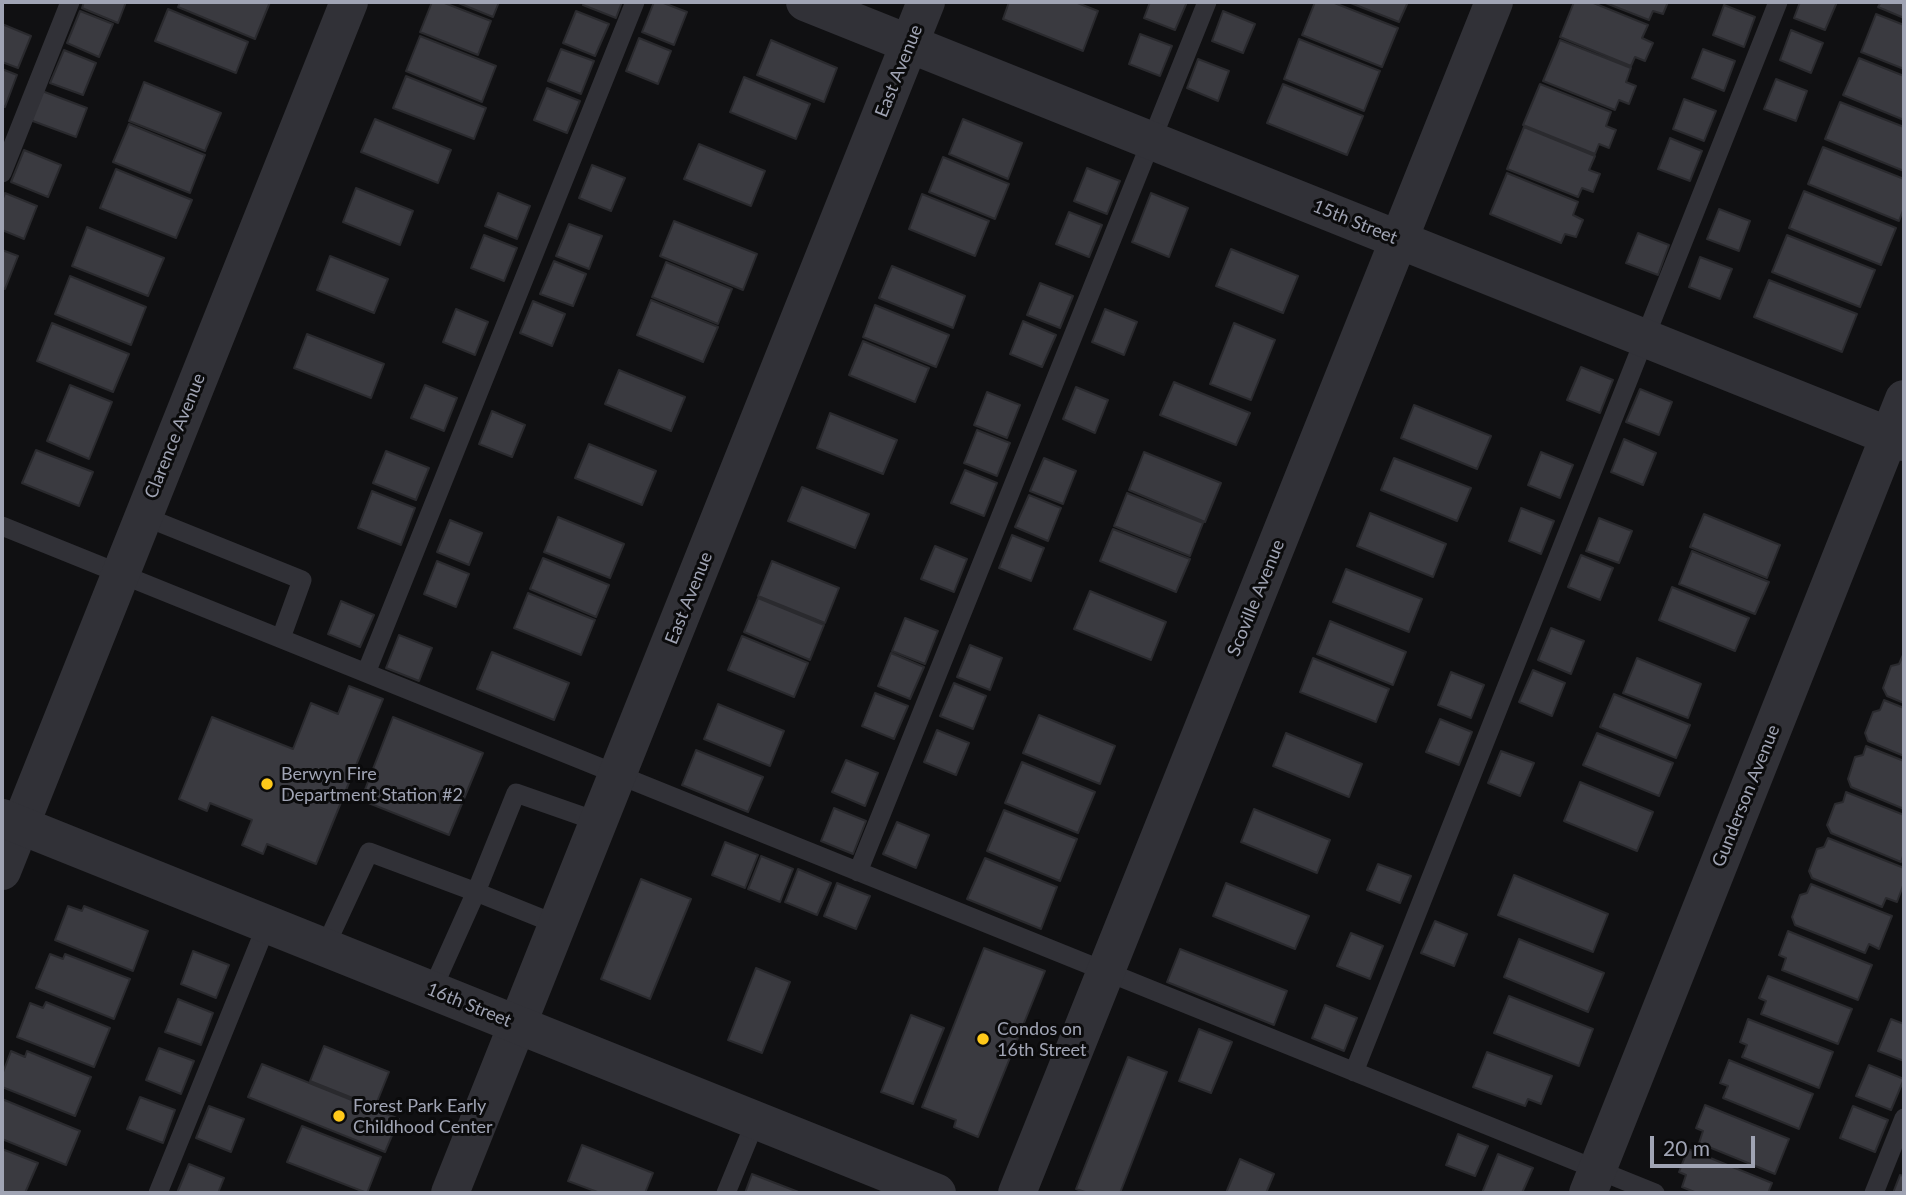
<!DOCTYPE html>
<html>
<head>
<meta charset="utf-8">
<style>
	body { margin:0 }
	#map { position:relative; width:1906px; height:1195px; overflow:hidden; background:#101012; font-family:Lato,sans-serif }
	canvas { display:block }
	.frame { position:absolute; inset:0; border:4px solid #a0a4b4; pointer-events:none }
	.scale { position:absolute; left:1650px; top:1136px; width:105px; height:32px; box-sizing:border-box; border:4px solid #a0a4b4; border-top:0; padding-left:9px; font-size:21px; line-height:24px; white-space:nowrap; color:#a0a4b4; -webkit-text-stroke:5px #0b0b0c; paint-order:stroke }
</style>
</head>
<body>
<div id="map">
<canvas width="1906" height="1195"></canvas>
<div class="frame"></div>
<div class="scale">20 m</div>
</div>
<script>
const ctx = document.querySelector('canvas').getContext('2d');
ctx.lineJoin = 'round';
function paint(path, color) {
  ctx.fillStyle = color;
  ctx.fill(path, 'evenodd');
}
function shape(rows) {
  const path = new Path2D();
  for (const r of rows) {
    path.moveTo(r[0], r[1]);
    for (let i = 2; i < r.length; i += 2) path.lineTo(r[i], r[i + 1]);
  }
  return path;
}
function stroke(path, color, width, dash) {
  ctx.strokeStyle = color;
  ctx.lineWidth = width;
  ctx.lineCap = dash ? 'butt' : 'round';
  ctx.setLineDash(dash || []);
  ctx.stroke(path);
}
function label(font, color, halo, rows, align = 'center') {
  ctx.font = font + ' Lato,sans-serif';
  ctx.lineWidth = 6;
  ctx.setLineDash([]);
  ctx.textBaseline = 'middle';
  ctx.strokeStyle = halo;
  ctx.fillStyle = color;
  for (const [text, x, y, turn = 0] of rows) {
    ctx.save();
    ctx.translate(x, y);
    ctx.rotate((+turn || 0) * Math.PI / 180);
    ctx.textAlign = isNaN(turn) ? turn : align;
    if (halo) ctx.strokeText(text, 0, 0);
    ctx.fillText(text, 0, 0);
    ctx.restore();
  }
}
const building = shape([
	[84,2,126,2,118,23,82,8,84,2],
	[180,2,270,2,255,39,178,7,180,2],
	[432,2,442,2,491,21,478,55,420,32,432,2],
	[456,2,499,2,493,17,456,2],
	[584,2,622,2,616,18,583,5,584,2],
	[654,2,661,2,687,12,674,45,642,32,654,2],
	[1009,2,1075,2,1098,11,1083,51,1003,19,1009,2],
	[1150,2,1187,2,1175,30,1144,18,1150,2],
	[1315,2,1332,2,1398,28,1382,67,1302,35,1315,2],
	[1348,2,1408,2,1399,22,1348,2],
	[1574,2,1591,2,1648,25,1642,38,1653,43,1645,61,1635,57,1631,66,1560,37,1574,2],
	[1603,2,1668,2,1663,14,1653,11,1649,20,1603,2],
	[1800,2,1837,2,1825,30,1794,18,1800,2],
	[1881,2,1904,2,1904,18,1878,7,1881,2],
	[1724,5,1755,17,1744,47,1713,35,1724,5],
	[168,9,248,42,236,73,155,41,168,9],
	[80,11,113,24,99,57,67,43,80,11],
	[576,11,609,24,595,56,563,43,576,11],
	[1223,11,1255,24,1243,53,1212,41,1223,11],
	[1876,14,1904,25,1904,69,1861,52,1876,14],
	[2,24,31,36,18,68,2,62,2,24],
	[1791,30,1823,43,1811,73,1780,60,1791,30],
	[1140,34,1172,46,1160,76,1129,64,1140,34],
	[420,36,496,66,482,102,406,71,420,36],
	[639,38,671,51,658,84,626,71,639,38],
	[1299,39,1380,71,1364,111,1284,79,1299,39],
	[771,40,837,68,824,102,757,75,771,40],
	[1560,40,1631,68,1626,82,1636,86,1629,104,1619,100,1615,110,1543,81,1560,40],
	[561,49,594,61,581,94,548,81,561,49],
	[1703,49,1735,61,1724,91,1692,78,1703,49],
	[64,50,96,63,83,95,50,83,64,50],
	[1859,58,1904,76,1904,120,1843,95,1859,58],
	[1198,59,1229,71,1218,101,1187,88,1198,59],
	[2,69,17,75,5,107,2,106,2,69],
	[406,76,486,108,474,139,393,108,406,76],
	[744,77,810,104,796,139,730,112,744,77],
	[1776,79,1807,91,1796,121,1764,109,1776,79],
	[144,82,221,113,205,151,129,121,144,82],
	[1283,84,1363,116,1347,155,1267,123,1283,84],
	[1540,84,1611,112,1606,126,1616,130,1609,148,1599,144,1595,154,1523,125,1540,84],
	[547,88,580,101,567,133,534,120,547,88],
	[42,91,87,108,76,137,30,120,42,91],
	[1684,99,1716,111,1704,141,1673,129,1684,99],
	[1840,102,1904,127,1904,171,1825,139,1840,102],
	[375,119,451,150,438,183,361,152,375,119],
	[963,119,1022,143,1008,179,949,154,963,119],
	[129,124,205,155,190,193,113,162,129,124],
	[1524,127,1595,156,1589,170,1600,174,1593,192,1582,188,1578,197,1507,169,1524,127],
	[1670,138,1702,151,1690,181,1658,169,1670,138],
	[699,144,765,171,751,206,684,179,699,144],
	[1823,147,1904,179,1904,208,1899,221,1808,184,1823,147],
	[24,150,61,165,48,197,11,182,24,150],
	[943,157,1009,184,995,219,929,192,943,157],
	[592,165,625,178,611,211,579,198,592,165],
	[1087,168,1120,181,1107,214,1074,201,1087,168],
	[116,169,192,200,176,238,100,208,116,169],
	[1507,173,1578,202,1573,215,1583,220,1576,237,1565,234,1561,243,1490,214,1507,173],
	[356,188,413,211,400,245,343,222,356,188],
	[1804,191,1896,228,1881,265,1789,228,1804,191],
	[5,193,37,206,24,239,2,230,2,201,5,193],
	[498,193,530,206,517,239,485,226,498,193],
	[1151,193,1188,208,1169,257,1132,242,1151,193],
	[922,194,989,221,975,256,909,229,922,194],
	[1719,209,1750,221,1739,251,1707,239,1719,209],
	[1069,212,1102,225,1089,257,1056,244,1069,212],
	[674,221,757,254,743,290,660,256,674,221],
	[569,224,602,236,589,269,556,256,569,224],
	[87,227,164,258,148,296,72,266,87,227],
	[1638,233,1669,245,1658,275,1626,263,1638,233],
	[484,235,517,248,504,281,471,268,484,235],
	[1787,235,1875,270,1860,307,1772,272,1787,235],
	[1231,249,1298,276,1283,313,1216,286,1231,249],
	[2,250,18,256,5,289,2,288,2,250],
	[330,256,388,279,374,313,317,290,330,256],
	[1700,257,1732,269,1720,299,1689,287,1700,257],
	[554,261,586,274,573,306,540,294,554,261],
	[666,262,732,289,718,324,652,297,666,262],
	[892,266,965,296,953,328,879,298,892,266],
	[70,276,146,307,131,345,55,314,70,276],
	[1769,280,1857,314,1842,352,1754,317,1769,280],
	[1040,283,1073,296,1060,328,1027,315,1040,283],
	[651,300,718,327,703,362,637,335,651,300],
	[533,301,565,314,552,346,520,333,533,301],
	[875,305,949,335,936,367,863,337,875,305],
	[456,309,488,322,475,355,443,342,456,309],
	[1105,309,1137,322,1124,355,1092,342,1105,309],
	[1023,321,1056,335,1042,367,1010,354,1023,321],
	[52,323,129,354,113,392,37,361,52,323],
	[1234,323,1275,340,1251,400,1210,384,1234,323],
	[307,334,384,364,371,398,294,368,307,334],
	[863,341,929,368,915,402,849,375,863,341],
	[1581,367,1613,380,1600,413,1567,400,1581,367],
	[619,370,685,397,671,431,605,404,619,370],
	[1174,382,1250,413,1236,445,1160,415,1174,382],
	[70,385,112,402,89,459,47,441,70,385],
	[425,385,457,398,444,431,411,418,425,385],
	[1076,387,1108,400,1095,433,1063,419,1076,387],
	[1640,389,1672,402,1659,435,1626,422,1640,389],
	[987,392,1020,405,1007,438,974,425,987,392],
	[1414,405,1491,436,1477,469,1401,438,1414,405],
	[492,411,525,425,512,457,479,444,492,411],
	[830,413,897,440,883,474,817,448,830,413],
	[977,430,1010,443,997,476,964,463,977,430],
	[1624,439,1656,453,1643,485,1611,472,1624,439],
	[589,444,656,471,642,505,575,478,589,444],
	[36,450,93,472,79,506,22,483,36,450],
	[386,451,429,468,416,500,373,483,386,451],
	[1144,452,1221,483,1205,522,1129,490,1144,452],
	[1541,452,1573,465,1560,498,1528,485,1541,452],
	[1044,458,1076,471,1063,504,1030,491,1044,458],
	[1394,458,1471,488,1457,521,1381,490,1394,458],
	[965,470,997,483,984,516,951,503,965,470],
	[802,487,869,514,855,548,788,521,802,487],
	[372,491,415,508,401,545,358,528,372,491],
	[1127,493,1203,523,1190,556,1114,526,1127,493],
	[1029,495,1061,508,1048,541,1015,527,1029,495],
	[1521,508,1554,521,1541,554,1509,541,1521,508],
	[1370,513,1446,544,1433,577,1357,546,1370,513],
	[1704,514,1780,545,1767,578,1690,547,1704,514],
	[558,517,624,544,610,578,544,552,558,517],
	[1599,518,1632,531,1619,563,1586,551,1599,518],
	[450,520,482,533,469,565,437,552,450,520],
	[1113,529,1190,559,1176,592,1100,561,1113,529],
	[1012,535,1044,548,1031,581,999,568,1012,535],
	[935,546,967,559,954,592,921,579,935,546],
	[1692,551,1769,582,1755,614,1679,584,1692,551],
	[1581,555,1613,568,1600,600,1568,587,1581,555],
	[543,558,609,585,596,617,530,589,543,558],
	[437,561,469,574,456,607,424,594,437,561],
	[772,561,839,588,825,623,758,596,772,561],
	[1346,569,1422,599,1409,632,1333,602,1346,569],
	[1672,587,1749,618,1735,651,1659,620,1672,587],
	[1090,591,1166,622,1151,660,1074,629,1090,591],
	[528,593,595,620,581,655,514,628,528,593],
	[758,598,824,625,810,660,744,632,758,598],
	[341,601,374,615,360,647,328,634,341,601],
	[905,618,938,631,925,664,892,651,905,618],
	[1330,621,1406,652,1393,685,1317,654,1330,621],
	[1551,628,1584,641,1571,674,1538,660,1551,628],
	[399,635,432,648,419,681,386,668,399,635],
	[742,636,808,663,794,697,728,670,742,636],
	[970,645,1002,658,990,690,957,677,970,645],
	[492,652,569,683,554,720,477,689,492,652],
	[891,653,924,667,910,699,878,686,891,653],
	[1903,655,1904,656,1904,703,1887,696,1883,688,1891,666,1899,664,1903,655],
	[1313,658,1389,689,1376,722,1300,692,1313,658],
	[1637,658,1701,684,1688,718,1623,693,1637,658],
	[1533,670,1565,683,1552,716,1519,702,1533,670],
	[1451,672,1484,685,1471,718,1438,705,1451,672],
	[954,683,986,696,973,729,940,716,954,683],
	[349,686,383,699,316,864,267,844,263,854,242,845,252,820,210,803,207,811,179,799,212,717,293,749,311,703,338,714,349,686],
	[875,693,908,706,894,739,862,726,875,693],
	[1614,694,1690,725,1676,758,1600,727,1614,694],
	[1884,700,1904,708,1904,756,1868,741,1865,733,1873,712,1880,710,1884,700],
	[718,704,784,731,770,766,704,739,718,704],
	[1039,715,1115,746,1100,784,1023,753,1039,715],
	[393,717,483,753,449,835,361,800,393,717],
	[1440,719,1472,732,1459,765,1426,752,1440,719],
	[937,730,969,743,956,775,924,762,937,730],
	[1286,733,1362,764,1349,797,1273,766,1286,733],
	[1597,733,1673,763,1659,796,1583,765,1597,733],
	[1866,746,1904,761,1904,809,1851,787,1848,779,1855,757,1863,755,1866,746],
	[696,750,763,777,748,812,682,785,696,750],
	[1501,751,1534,763,1520,796,1488,783,1501,751],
	[846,760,878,773,865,806,832,792,846,760],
	[1022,762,1095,792,1078,833,1005,803,1022,762],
	[1580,782,1653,812,1637,851,1564,821,1580,782],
	[1846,792,1904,815,1904,853,1901,862,1831,833,1827,825,1835,804,1843,802,1846,792],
	[834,808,866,821,853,854,821,841,834,808],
	[1254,809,1330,840,1317,873,1241,842,1254,809],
	[1004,810,1077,839,1060,881,987,851,1004,810],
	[897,822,929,835,916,868,883,854,897,822],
	[1828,838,1904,868,1904,883,1897,902,1886,898,1882,907,1812,878,1809,871,1817,849,1824,847,1828,838],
	[725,842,758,855,745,888,712,875,725,842],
	[761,856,793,869,780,902,748,889,761,856],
	[985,858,1057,887,1041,929,967,899,985,858],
	[1378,864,1411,876,1400,903,1367,890,1378,864],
	[798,869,831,883,817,915,785,902,798,869],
	[1514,875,1608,914,1593,952,1498,915,1514,875],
	[641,879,691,899,650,999,601,979,641,879],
	[837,883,870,896,856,929,824,916,837,883],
	[1226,883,1309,916,1295,949,1213,916,1226,883],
	[1811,884,1892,916,1879,949,1869,944,1865,953,1795,925,1792,917,1800,895,1807,893,1811,884],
	[68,906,82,911,84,906,148,931,133,971,55,940,68,906],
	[1435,921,1467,934,1454,966,1421,953,1435,921],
	[1788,931,1872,965,1858,1000,1782,970,1786,958,1779,955,1788,931],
	[1351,933,1383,946,1370,979,1337,966,1351,933],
	[1519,939,1604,973,1588,1012,1504,977,1519,939],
	[984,948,1045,971,978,1137,954,1127,956,1120,922,1107,984,948],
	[1180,949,1287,991,1274,1025,1167,982,1180,949],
	[193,951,229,965,216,998,181,984,193,951],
	[50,954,63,959,65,954,130,979,114,1019,36,988,50,954],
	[756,968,790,982,762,1053,728,1040,756,968],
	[1768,976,1852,1009,1838,1044,1761,1014,1766,1001,1759,998,1768,976],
	[1509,996,1593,1029,1579,1066,1494,1033,1509,996],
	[178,999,213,1013,201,1045,165,1032,178,999],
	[46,1002,110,1028,94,1067,17,1037,30,1003,43,1008,46,1002],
	[1325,1005,1357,1018,1344,1051,1312,1038,1325,1005],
	[911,1015,944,1028,913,1104,881,1092,911,1015],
	[1748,1019,1833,1052,1819,1088,1742,1057,1747,1045,1740,1042,1748,1019],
	[1891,1019,1904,1024,1904,1061,1878,1051,1891,1019],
	[1199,1029,1232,1042,1211,1093,1179,1081,1199,1029],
	[324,1046,389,1072,375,1107,310,1081,324,1046],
	[159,1048,194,1061,181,1094,146,1080,159,1048],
	[11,1051,25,1057,27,1051,91,1077,75,1116,2,1087,2,1075,11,1051],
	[1487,1052,1552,1076,1541,1104,1528,1099,1525,1106,1473,1087,1487,1052],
	[1128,1057,1167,1072,1120,1193,1088,1193,1076,1189,1128,1057],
	[1729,1060,1813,1094,1799,1129,1723,1098,1728,1086,1720,1083,1729,1060],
	[262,1064,399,1119,385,1152,248,1097,262,1064],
	[1869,1065,1904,1079,1891,1110,1856,1096,1869,1065],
	[140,1097,175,1110,163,1143,127,1129,140,1097],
	[2,1099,80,1131,66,1165,2,1139,2,1099],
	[1705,1105,1789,1139,1775,1174,1699,1143,1703,1131,1696,1128,1705,1105],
	[209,1106,244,1119,231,1152,196,1138,209,1106],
	[1853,1106,1888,1120,1875,1152,1840,1138,1853,1106],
	[302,1126,381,1157,367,1193,287,1162,302,1126],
	[1458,1134,1488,1146,1475,1176,1446,1165,1458,1134],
	[582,1145,653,1173,645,1193,600,1193,568,1181,582,1145],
	[2,1149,38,1163,25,1193,2,1193,2,1149],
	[1688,1149,1772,1183,1768,1193,1697,1193,1682,1187,1686,1175,1679,1172,1688,1149],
	[1498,1154,1533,1168,1522,1193,1482,1193,1498,1154],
	[1240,1159,1274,1174,1266,1193,1226,1193,1240,1159],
	[189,1164,224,1178,218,1193,177,1193,189,1164],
	[752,1174,801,1193,745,1193,752,1174],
	[1900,1175,1904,1176,1904,1193,1893,1193,1900,1175]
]);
paint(building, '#3a3a40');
stroke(building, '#2a2a2e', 2);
stroke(shape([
	[2,173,70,2],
	[143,516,302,580,281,638],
	[2,526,1655,1193],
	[366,673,635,2],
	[858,872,1207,2],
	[558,925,476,892,516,793,599,822],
	[325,947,369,852,476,892,432,990],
	[1354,1072,1778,2],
	[158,1193,267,924],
	[726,1193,756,1120],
	[1874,1193,1904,1118]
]), '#313137', 19);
stroke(shape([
	[805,2,1904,442],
	[2,871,349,2],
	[450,1193,926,2],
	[1017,1193,1494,2],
	[1588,1193,1904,399]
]), '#313137', 38);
stroke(shape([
	[2,818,937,1193]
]), '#313137', 38);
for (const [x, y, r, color] of [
	[267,784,7,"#ffc91a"],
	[983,1039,7,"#ffc91a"],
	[339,1116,7,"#ffc91a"]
]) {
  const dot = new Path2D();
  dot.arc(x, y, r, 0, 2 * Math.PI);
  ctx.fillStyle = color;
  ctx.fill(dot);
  stroke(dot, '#0b0b0c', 2.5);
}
label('18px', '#a0a4b4', '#0b0b0c', [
	["East Avenue",899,71,-68],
	["15th Street",1355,222,22],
	["Clarence Avenue",175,436,-68],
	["East Avenue",689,598,-68],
	["Scoville Avenue",1256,598,-68],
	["Gunderson Avenue",1746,796,-68],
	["16th Street",469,1005,22]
]);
label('18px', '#a0a4b4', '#0b0b0c', [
	["Berwyn Fire",281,774],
	["Department Station #2",281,795],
	["Condos on",997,1029],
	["16th Street",997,1050],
	["Forest Park Early",353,1106],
	["Childhood Center",353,1127]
], 'left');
</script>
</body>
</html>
